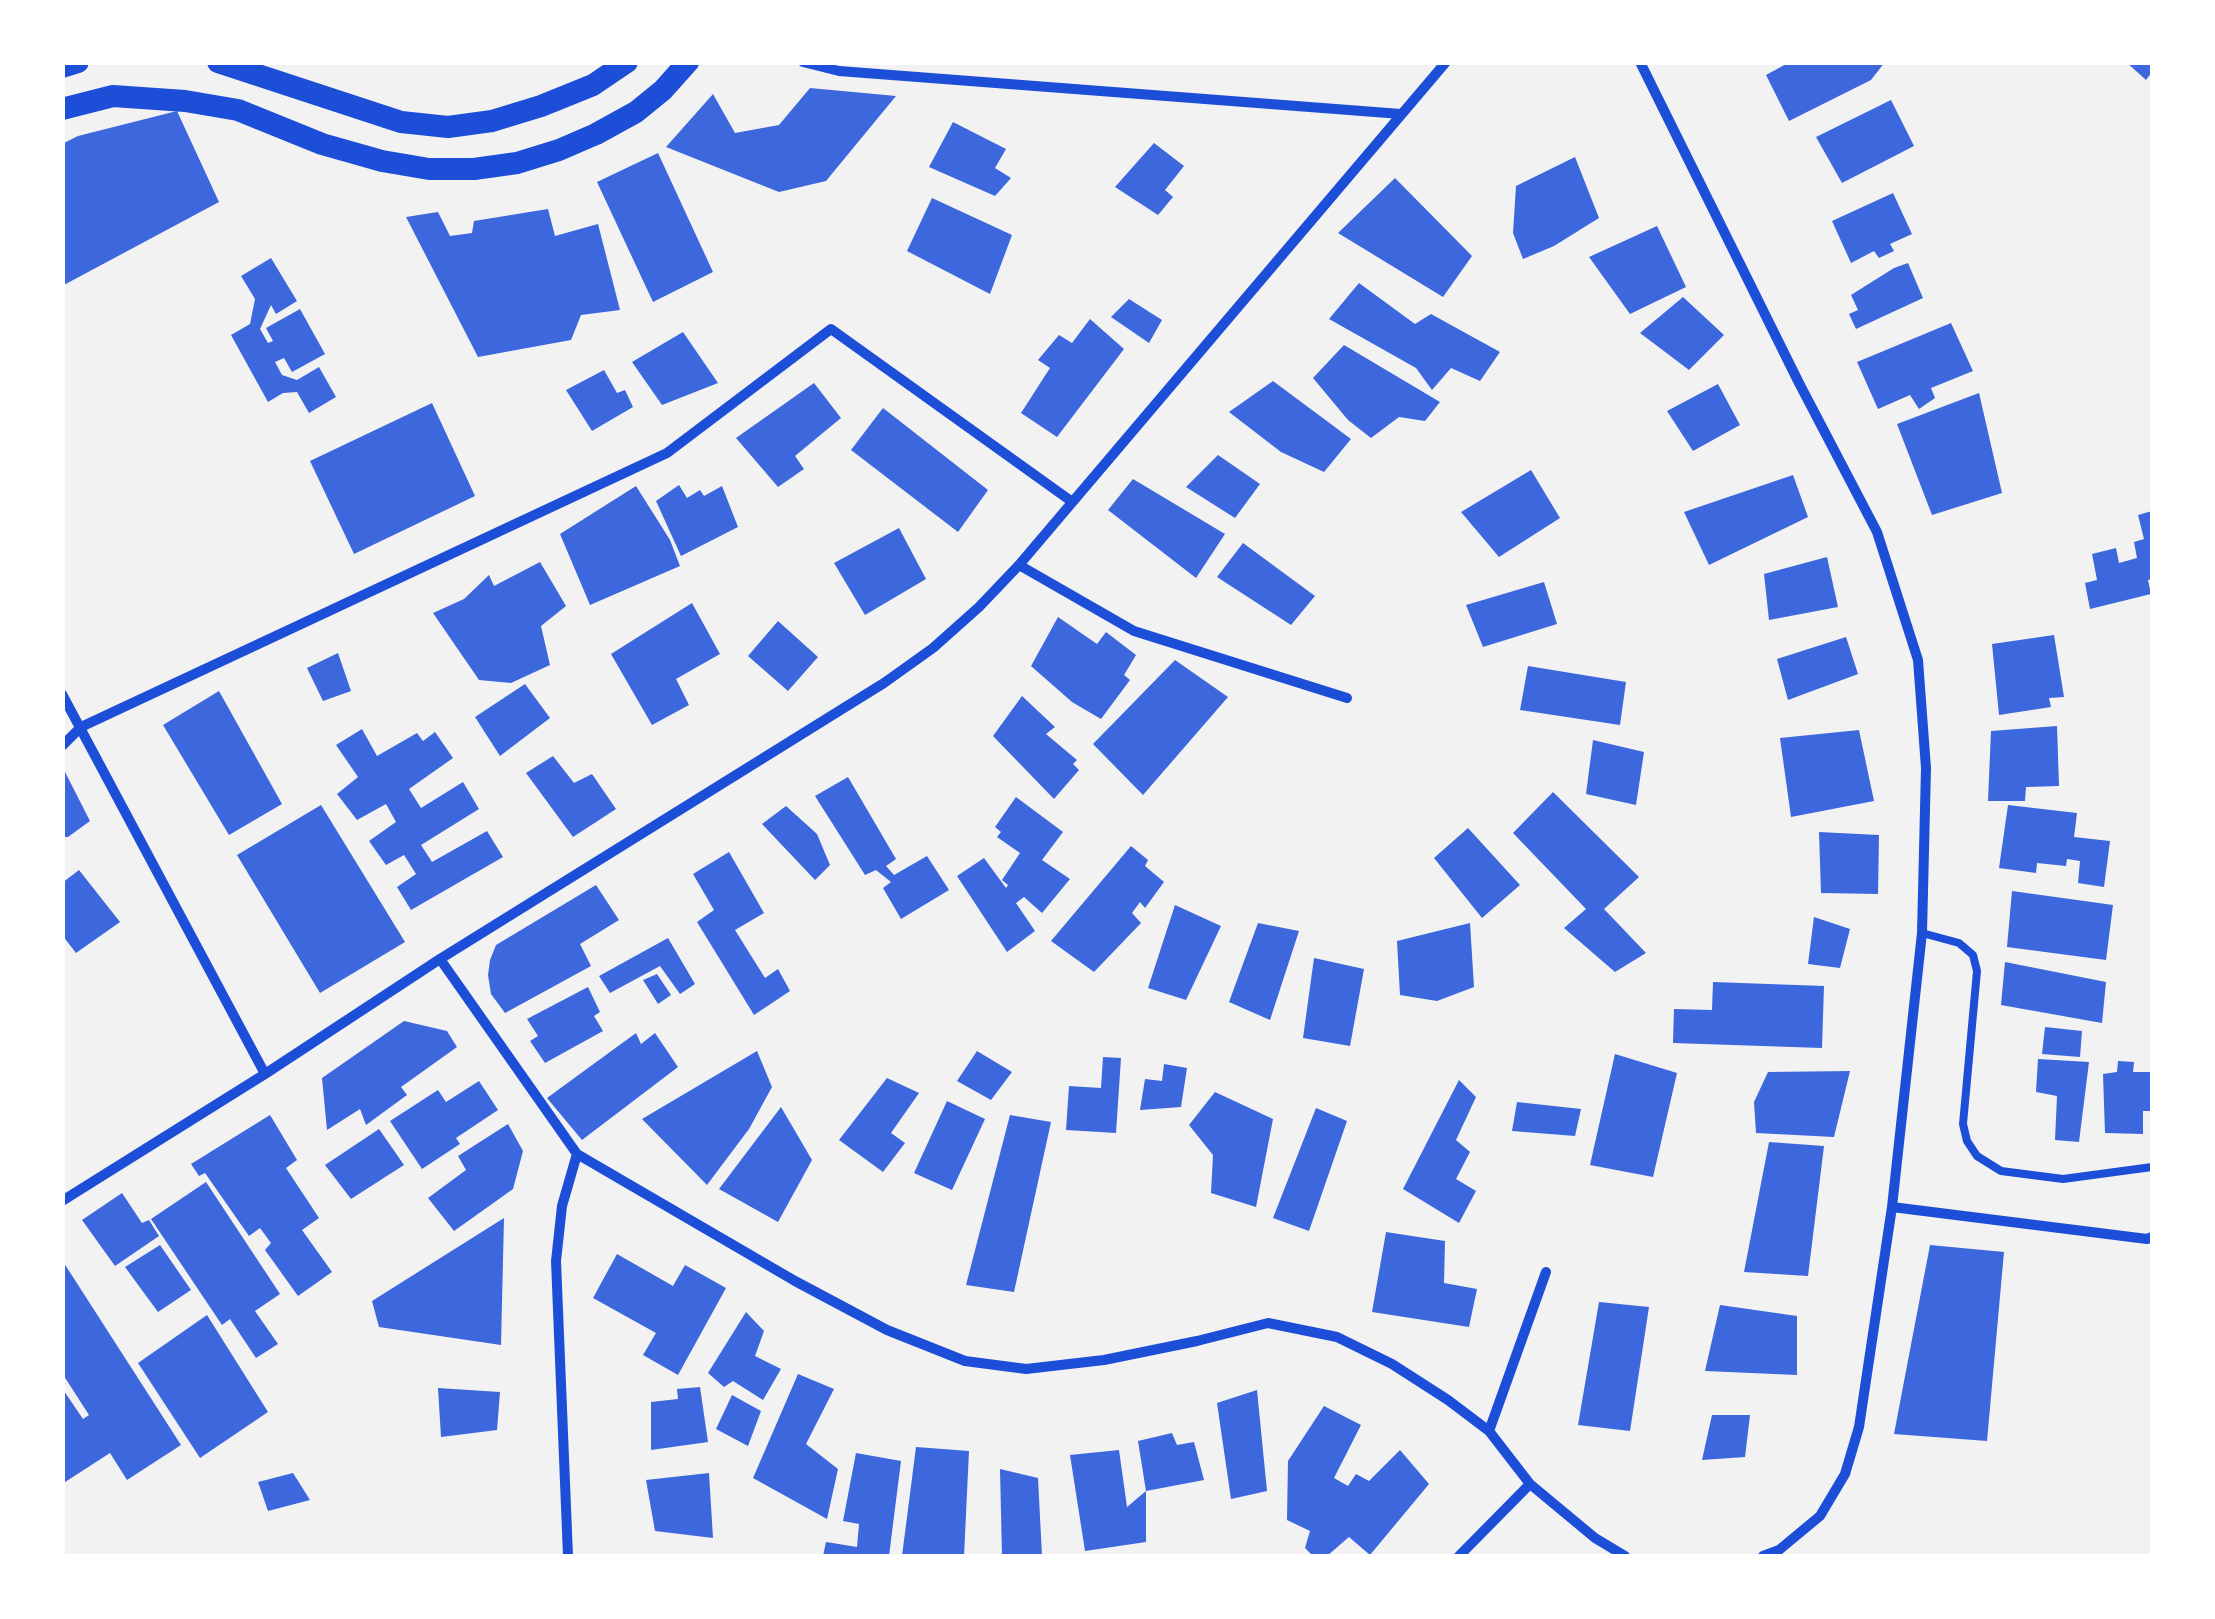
<!DOCTYPE html>
<html>
<head>
<meta charset="utf-8">
<style>
	body { margin:0 }
	#map { position:relative; width:2215px; height:1619px; overflow:hidden; background:#f2f2f2; font-family:Barlow,sans-serif }
	canvas { display:block }
	.frame { position:absolute; inset:0; border:65px solid #fff; pointer-events:none }
</style>
</head>
<body>
<div id="map">
<canvas width="2215" height="1619"></canvas>
<div class="frame"></div>
</div>
<script>
const ctx = document.querySelector('canvas').getContext('2d');
ctx.lineJoin = 'round';
function paint(path, color) {
  ctx.fillStyle = color;
  ctx.fill(path, 'evenodd');
}
function shape(rows) {
  const path = new Path2D();
  for (const r of rows) {
    path.moveTo(r[0], r[1]);
    for (let i = 2; i < r.length; i += 2) path.lineTo(r[i], r[i + 1]);
  }
  return path;
}
function stroke(path, color, width, dash) {
  ctx.strokeStyle = color;
  ctx.lineWidth = width;
  ctx.lineCap = dash ? 'butt' : 'round';
  ctx.setLineDash(dash || []);
  ctx.stroke(path);
}
paint(shape([
	[1790,62,1885,62,1871,80,1789,121,1766,75],
	[2126,62,2152,62,2152,72,2146,80],
	[810,88,896,96,826,181,779,192,666,147,713,94,735,133,779,125],
	[1891,100,1914,146,1842,183,1816,137],
	[177,111,219,202,62,286,62,144,78,136],
	[953,122,1006,149,995,168,1011,178,995,196,929,167],
	[1154,143,1184,166,1165,190,1173,197,1158,215,1115,187],
	[658,153,713,272,653,302,597,182],
	[1575,157,1599,218,1554,246,1523,259,1513,233,1516,186],
	[1395,178,1472,256,1443,297,1338,233],
	[1893,193,1912,234,1890,244,1894,251,1879,258,1874,251,1851,263,1832,221],
	[932,198,1012,235,990,294,907,251],
	[548,209,555,236,598,224,620,310,581,315,571,340,478,357,406,217,438,212,450,236,472,233,474,221],
	[1657,226,1686,287,1630,314,1589,257],
	[271,258,297,301,276,314,271,305,260,329,268,343,273,341,266,328,300,309,325,354,292,372,284,358,275,362,282,375,297,380,319,367,336,397,309,413,297,392,283,393,268,402,231,335,250,324,255,299,241,276],
	[1908,263,1923,298,1856,329,1849,314,1858,310,1851,295,1894,268],
	[1359,283,1415,324,1431,314,1500,352,1480,381,1451,368,1432,390,1416,368,1329,319],
	[1683,297,1724,335,1689,370,1640,333],
	[1129,299,1162,320,1149,343,1111,317],
	[1090,319,1124,349,1057,437,1021,413,1050,368,1038,360,1059,335,1072,343],
	[1951,323,1973,371,1931,388,1935,398,1919,409,1910,395,1878,409,1857,362],
	[683,332,718,383,662,405,632,362],
	[1344,345,1440,402,1425,421,1399,417,1371,438,1348,420,1313,378],
	[604,370,617,393,625,390,633,407,592,431,566,390],
	[1273,381,1351,439,1324,472,1281,452,1229,412],
	[814,383,841,418,795,456,804,469,778,487,736,438],
	[1718,384,1740,425,1693,451,1667,411],
	[1979,393,2002,493,1932,515,1897,424],
	[432,403,475,496,354,554,310,461],
	[883,408,988,490,958,532,851,450],
	[1218,455,1260,484,1235,518,1186,487],
	[1531,470,1560,518,1499,557,1461,512],
	[1793,475,1808,517,1709,565,1684,512],
	[1133,479,1225,534,1196,578,1108,510],
	[679,485,687,498,700,490,704,496,722,486,738,527,681,556,656,501],
	[636,486,670,540,680,566,590,605,560,534],
	[2152,511,2152,579,2148,580,2151,594,2090,609,2085,583,2097,580,2092,554,2116,548,2119,563,2137,558,2134,542,2144,539,2138,515],
	[899,528,926,579,865,615,834,563],
	[1243,543,1315,596,1291,625,1217,577],
	[1827,557,1838,607,1769,620,1764,574],
	[540,562,566,606,541,626,550,665,511,683,479,680,433,613,464,599,489,575,494,586],
	[1544,582,1557,624,1483,647,1466,605],
	[692,603,720,654,676,679,689,705,652,725,611,654],
	[1058,617,1097,644,1106,632,1136,655,1124,675,1130,680,1101,719,1072,702,1031,666],
	[778,621,818,657,788,691,748,656],
	[2054,635,2064,697,2049,698,2051,707,1999,715,1992,644],
	[1846,637,1858,674,1788,700,1777,659],
	[338,653,351,691,323,701,307,668],
	[1175,660,1228,697,1143,795,1093,744],
	[1528,666,1626,682,1620,725,1520,710],
	[525,684,550,718,500,756,475,717],
	[219,691,282,804,229,835,163,725],
	[1022,696,1055,727,1046,734,1077,760,1073,764,1079,770,1054,799,993,736],
	[2057,726,2059,786,2026,787,2025,801,1988,801,1991,731],
	[362,729,377,756,417,733,423,741,435,732,453,758,409,789,421,808,463,782,479,809,421,845,432,862,487,831,503,857,411,910,397,887,416,874,404,855,386,865,369,841,396,822,386,804,357,820,337,794,358,777,336,745],
	[1859,730,1874,801,1791,817,1780,738],
	[1593,740,1644,752,1636,805,1586,794],
	[553,756,574,783,592,774,616,809,573,837,526,773],
	[62,766,90,821,68,837,62,837],
	[848,777,896,859,886,866,894,875,927,856,949,890,901,919,883,888,891,882,876,870,865,875,815,796],
	[1553,792,1639,877,1604,909,1646,953,1615,972,1564,928,1586,909,1513,833],
	[1016,797,1063,832,1042,860,1070,879,1042,913,1024,897,1016,903,1035,931,1007,952,957,876,984,858,1006,888,1008,885,1002,880,1020,853,997,837,1001,832,995,827],
	[321,805,405,942,320,993,237,855],
	[2008,805,2077,813,2074,837,2110,841,2104,887,2078,883,2080,861,2067,859,2066,866,2037,863,2036,873,1999,868],
	[786,806,817,834,830,865,815,880,762,824],
	[1468,828,1520,885,1482,918,1434,858],
	[1819,832,1879,835,1878,894,1821,893],
	[1131,846,1148,860,1145,866,1164,882,1145,908,1140,902,1132,913,1141,923,1094,972,1051,941],
	[729,852,764,913,735,930,765,978,778,969,790,991,754,1015,697,922,714,910,693,874],
	[79,870,120,922,76,953,62,935,62,883],
	[596,885,619,920,580,944,591,966,505,1013,491,994,488,975,490,960,496,945],
	[2012,891,2113,905,2106,960,2007,947],
	[1175,905,1221,926,1186,1000,1148,988],
	[1814,917,1850,929,1840,968,1808,964],
	[1258,923,1299,931,1270,1020,1229,1002],
	[1470,923,1474,987,1437,1001,1400,995,1397,941],
	[668,938,695,984,680,994,660,966,610,993,599,976],
	[1314,958,1364,969,1350,1046,1303,1038],
	[2005,962,2106,982,2102,1023,2001,1005],
	[657,974,671,995,658,1004,643,980],
	[1713,982,1824,986,1822,1048,1673,1043,1674,1009,1712,1010],
	[588,987,600,1012,594,1016,603,1031,545,1063,530,1041,538,1036,527,1019],
	[404,1021,447,1031,457,1047,401,1087,407,1095,366,1125,360,1109,327,1130,322,1078],
	[2045,1027,2082,1031,2080,1057,2042,1054],
	[636,1033,641,1044,655,1033,678,1067,582,1140,547,1098],
	[757,1051,772,1087,749,1129,707,1185,642,1119],
	[977,1051,1012,1072,991,1100,957,1081],
	[1615,1054,1677,1073,1653,1177,1590,1165],
	[1103,1057,1121,1058,1116,1133,1066,1130,1069,1086,1101,1088],
	[2038,1059,2089,1062,2079,1142,2055,1140,2057,1096,2036,1092],
	[2118,1061,2134,1062,2133,1072,2152,1072,2152,1111,2143,1111,2143,1134,2105,1133,2103,1074,2117,1072],
	[1164,1064,1187,1068,1181,1107,1140,1110,1145,1079,1162,1081],
	[1850,1071,1834,1137,1756,1133,1754,1102,1768,1072],
	[887,1078,919,1093,891,1133,905,1143,883,1172,839,1140],
	[1459,1080,1476,1097,1456,1140,1470,1152,1456,1179,1476,1191,1459,1223,1403,1189],
	[479,1081,498,1110,456,1138,460,1144,422,1169,390,1121,438,1090,446,1102],
	[1215,1092,1273,1119,1256,1207,1211,1193,1213,1155,1189,1125],
	[947,1101,985,1119,952,1190,914,1173],
	[1517,1102,1581,1109,1575,1136,1512,1131],
	[781,1107,812,1160,778,1222,719,1189],
	[1316,1108,1347,1121,1309,1231,1273,1218],
	[270,1115,297,1160,286,1168,319,1218,302,1230,332,1272,298,1296,265,1250,271,1243,260,1228,249,1236,205,1173,199,1176,191,1164],
	[1010,1115,1051,1122,1014,1292,966,1285],
	[508,1124,523,1151,513,1189,454,1231,428,1198,466,1170,458,1156],
	[379,1129,404,1165,351,1199,325,1165],
	[1769,1142,1824,1146,1808,1276,1744,1272],
	[206,1182,280,1294,255,1311,278,1344,256,1358,230,1319,222,1325,151,1219],
	[122,1193,142,1223,149,1220,159,1236,115,1266,82,1220],
	[504,1218,501,1345,379,1327,372,1301],
	[1386,1232,1445,1241,1444,1283,1477,1289,1469,1327,1372,1312],
	[160,1245,191,1290,158,1312,125,1267],
	[1930,1245,2004,1252,1987,1441,1894,1434],
	[617,1254,673,1286,685,1265,726,1288,678,1375,643,1355,656,1333,593,1298],
	[62,1260,181,1445,127,1480,110,1453,62,1484,62,1388,83,1419,89,1415,62,1373],
	[1599,1302,1649,1307,1630,1431,1578,1425],
	[1720,1305,1797,1316,1797,1375,1705,1371],
	[746,1312,764,1331,755,1356,781,1369,763,1400,733,1381,724,1387,708,1373],
	[207,1315,268,1412,200,1458,138,1363],
	[798,1374,834,1389,806,1444,838,1469,827,1519,753,1478],
	[700,1387,708,1442,651,1450,651,1402,678,1399,677,1389],
	[438,1388,500,1392,497,1430,441,1437],
	[1257,1390,1267,1491,1231,1499,1217,1403],
	[732,1395,761,1411,748,1446,716,1429],
	[1324,1406,1361,1425,1334,1478,1348,1486,1356,1474,1369,1481,1400,1450,1429,1484,1370,1555,1349,1537,1327,1556,1313,1556,1305,1548,1310,1531,1287,1520,1288,1461],
	[1712,1415,1750,1415,1745,1457,1702,1460],
	[1172,1433,1177,1445,1194,1442,1204,1480,1146,1491,1138,1441],
	[916,1447,969,1451,964,1556,902,1556],
	[1119,1450,1127,1507,1146,1491,1146,1542,1085,1551,1070,1455],
	[856,1453,901,1461,889,1556,823,1556,826,1542,857,1547,859,1524,843,1521],
	[1000,1469,1038,1478,1042,1556,1002,1556],
	[293,1473,310,1500,268,1511,258,1482],
	[709,1473,713,1538,655,1531,646,1480]
]), '#3d67dc');
stroke(shape([
	[1922,933,1959,943,1973,955,1977,971,1963,1124,1967,1141,1977,1156,2001,1171,2063,1179,2152,1167]
]), '#1d4ed8', 8);
stroke(shape([
	[803,62,839,71,1401,114],
	[1640,62,1799,383,1877,532,1918,660,1926,768,1922,933,1892,1207,1859,1427,1845,1474,1820,1516,1779,1550,1763,1556],
	[1019,565,1134,631,1347,698],
	[62,694,265,1074],
	[62,746,81,727,667,453,831,329,1071,501],
	[440,959,577,1154,795,1281,887,1330,965,1361,1026,1369,1104,1360,1197,1341,1268,1323,1337,1337,1392,1364,1448,1400,1489,1431,1530,1484,1595,1538,1625,1556],
	[62,1201,265,1074,440,959,884,683,933,648,979,607,1019,565,1446,62],
	[1892,1207,2147,1239,2152,1237],
	[1489,1431,1546,1272],
	[568,1556,556,1261,562,1206,577,1154],
	[1459,1556,1530,1484]
]), '#1d4ed8', 10);
stroke(shape([
	[218,62,401,122,448,127,492,121,541,106,593,85,627,62],
	[62,67,78,62],
	[62,109,113,96,185,101,238,110,322,144,382,161,429,169,474,169,517,163,559,150,596,134,636,112,663,90,688,62]
]), '#1d4ed8', 22);
</script>
</body>
</html>
